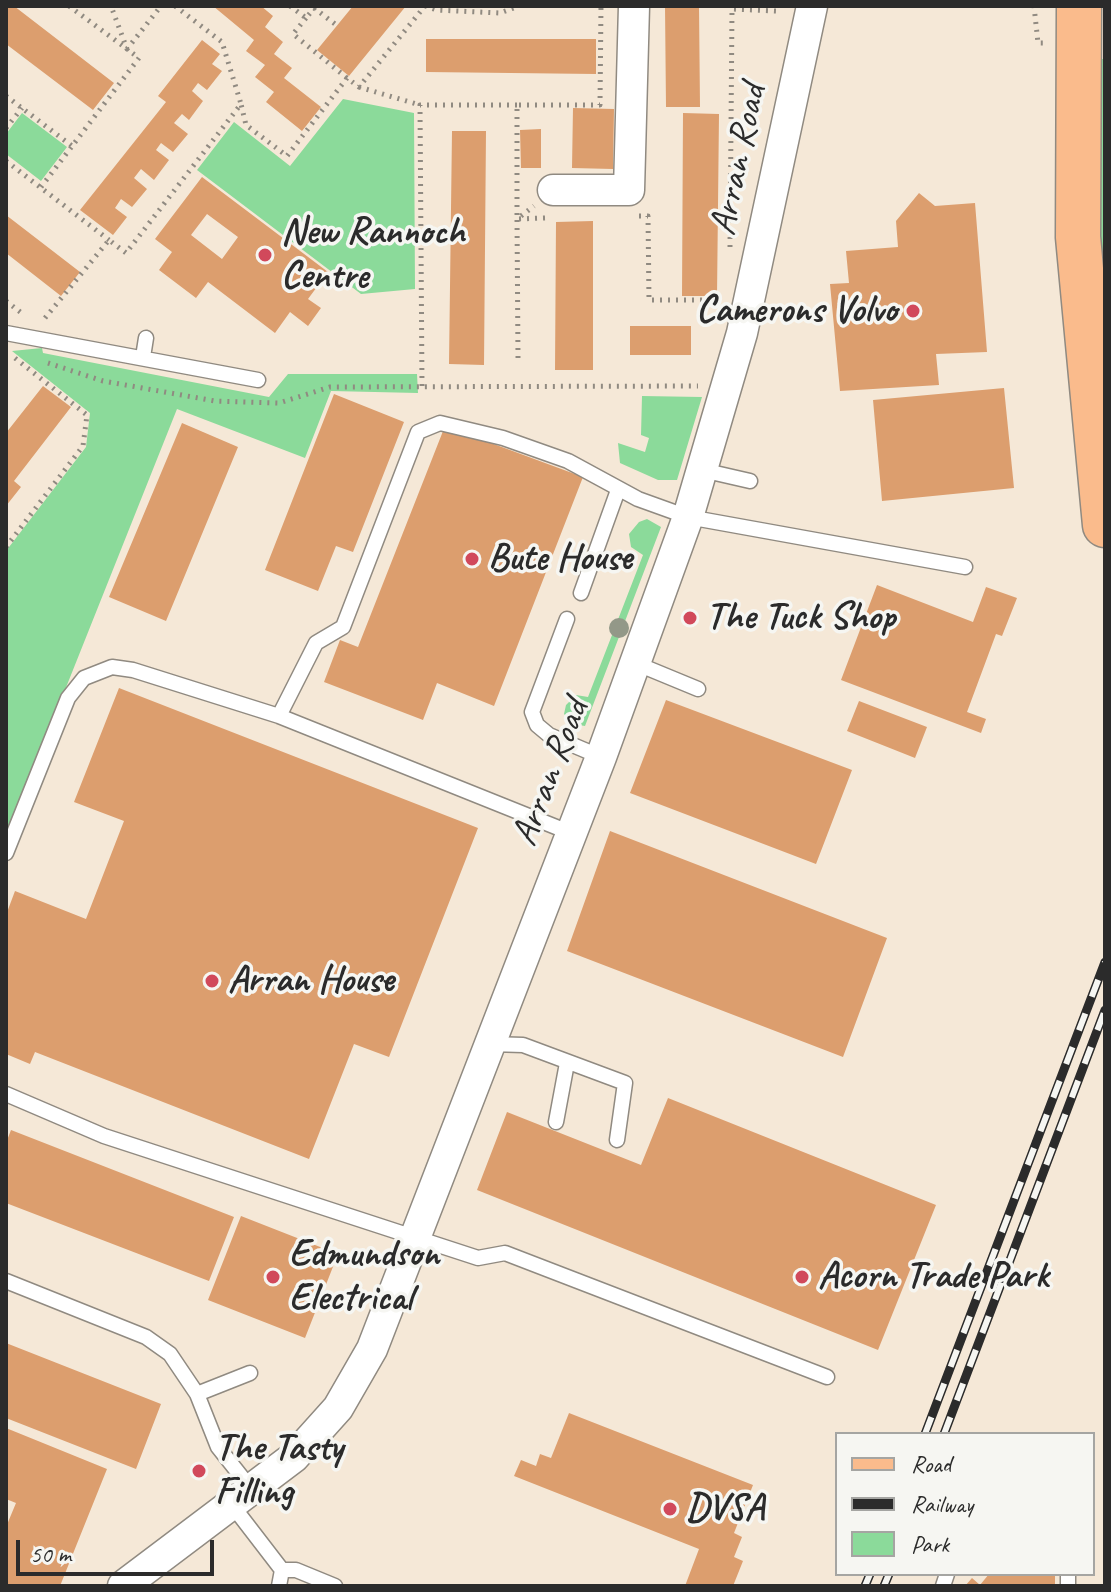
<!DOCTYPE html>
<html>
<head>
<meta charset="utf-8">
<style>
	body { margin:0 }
	#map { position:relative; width:1111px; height:1592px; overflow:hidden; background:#f5e8d7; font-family:Caveat,sans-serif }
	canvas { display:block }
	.frame { position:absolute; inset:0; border:8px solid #2b2b2b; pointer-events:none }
	.legend { position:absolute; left:835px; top:1432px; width:260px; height:144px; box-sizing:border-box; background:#f6f6f2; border:2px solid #a5a5a2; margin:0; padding:10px 14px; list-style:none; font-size:24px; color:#2b2b2b }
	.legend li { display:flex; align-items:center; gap:16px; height:40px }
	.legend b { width:40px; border:2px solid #a5a5a2 }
	.scale { position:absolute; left:16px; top:1540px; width:198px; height:36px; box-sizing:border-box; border:4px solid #2b2b2b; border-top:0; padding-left:10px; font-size:24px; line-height:28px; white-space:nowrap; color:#2b2b2b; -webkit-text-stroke:6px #f6f6f2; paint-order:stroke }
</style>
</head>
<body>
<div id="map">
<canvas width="1111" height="1592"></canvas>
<div class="frame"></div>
<ul class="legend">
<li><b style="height:10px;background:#fabb8c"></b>Road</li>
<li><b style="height:10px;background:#2b2b2b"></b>Railway</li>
<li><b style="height:22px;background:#8bda9a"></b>Park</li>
</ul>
<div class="scale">50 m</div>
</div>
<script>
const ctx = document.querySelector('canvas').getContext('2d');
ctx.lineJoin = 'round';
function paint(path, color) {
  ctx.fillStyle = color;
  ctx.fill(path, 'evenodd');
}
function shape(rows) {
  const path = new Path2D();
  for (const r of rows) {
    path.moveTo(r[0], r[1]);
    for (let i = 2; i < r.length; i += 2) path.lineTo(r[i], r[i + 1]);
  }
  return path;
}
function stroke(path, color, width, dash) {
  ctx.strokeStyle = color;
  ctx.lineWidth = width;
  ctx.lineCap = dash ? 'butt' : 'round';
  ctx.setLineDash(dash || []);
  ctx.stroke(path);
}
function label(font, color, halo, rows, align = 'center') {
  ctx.font = font + ' Caveat,sans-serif';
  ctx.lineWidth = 7;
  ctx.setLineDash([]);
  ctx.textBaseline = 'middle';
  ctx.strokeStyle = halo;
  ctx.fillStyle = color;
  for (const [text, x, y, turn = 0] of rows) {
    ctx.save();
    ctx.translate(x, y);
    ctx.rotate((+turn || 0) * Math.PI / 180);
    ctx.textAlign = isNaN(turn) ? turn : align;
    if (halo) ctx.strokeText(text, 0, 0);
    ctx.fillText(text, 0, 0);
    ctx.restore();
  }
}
paint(shape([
	[1100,59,1105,59,1105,377,1099,286],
	[343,99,414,113,415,289,361,294,197,170,234,122,290,166],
	[22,113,67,147,41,181,6,154,6,134],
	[42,348,43,353,269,397,288,374,417,374,418,393,331,391,305,458,177,409,6,838,6,551,86,447,90,413,12,351],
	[642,396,702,397,677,480,658,480,620,463,618,443,645,452,649,438,641,435],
	[647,519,661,527,585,726,573,724,564,714,566,705,576,695,588,697,643,555,631,547,629,534,639,522]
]), '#8bda9a');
paint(shape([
	[6,6,14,6,114,83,93,110,6,44],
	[213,6,261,6,273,16,265,27,283,42,274,54,292,68,284,78,321,107,302,131,266,102,274,92,255,77,265,65,246,51,254,40],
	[353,6,406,6,349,76,317,50],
	[665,6,699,6,700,107,666,107],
	[426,39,596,39,596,74,426,72],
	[202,40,220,54,212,64,222,71,207,90,198,83,192,91,203,101,189,120,182,114,174,123,188,134,173,152,161,143,156,150,169,160,154,180,141,169,134,178,147,189,132,207,121,199,115,208,127,217,113,235,80,210,166,102,158,96],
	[573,108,614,109,613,169,572,168],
	[683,113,719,114,717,296,682,296],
	[541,129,541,168,521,168,520,130],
	[452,131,486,131,484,365,449,364],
	[202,177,328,272,308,299,321,308,308,326,290,312,275,333,208,282,196,298,159,270,172,252,155,239],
	[207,214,238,237,222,259,191,235],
	[919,193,935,206,975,203,987,352,936,354,939,385,840,391,830,284,849,283,846,251,898,247,896,221],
	[6,215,80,272,61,296,6,253],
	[593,221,593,370,555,370,556,222],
	[630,326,691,326,691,355,630,355],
	[43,386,71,407,14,481,21,487,6,506,6,433],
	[1004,388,1014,488,882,501,873,400],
	[334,394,404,422,353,552,336,546,318,591,265,570],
	[182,423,238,447,166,621,109,597],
	[445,426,583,477,494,706,437,683,423,720,324,682,340,640,358,647],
	[877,585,973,622,986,587,1017,598,1002,636,996,634,967,712,986,719,981,733,841,680],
	[119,688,478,828,389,1057,354,1044,309,1159,35,1052,30,1064,6,1054,6,915,15,891,86,919,124,821,74,802],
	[666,700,852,770,816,864,630,793],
	[859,701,927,727,915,758,847,731],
	[610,831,887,938,843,1057,567,951],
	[668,1098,936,1205,878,1350,477,1190,507,1112,641,1165],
	[11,1130,234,1217,209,1281,6,1203,6,1143],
	[241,1216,338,1254,305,1338,208,1300],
	[6,1343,161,1404,136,1469,6,1418],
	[569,1413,753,1485,734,1533,742,1537,734,1557,743,1561,733,1586,685,1586,699,1549,514,1476,521,1460,536,1466,540,1454,551,1458],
	[6,1428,107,1469,60,1586,6,1586,6,1527,16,1503,6,1499],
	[989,1574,1055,1574,1055,1586,965,1586,972,1578,980,1585]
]), '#dc9e6e');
const lane = shape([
	[6,333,258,380],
	[143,357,146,338],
	[702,470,750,481],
	[581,593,618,490],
	[567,619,532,712,537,725,549,735,601,757],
	[635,663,698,689],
	[279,716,316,643,343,627,418,432,440,423,503,438,568,461,638,499,688,517,965,567],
	[6,853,68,698,84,678,112,667,133,670,279,716,571,833],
	[490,1044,523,1045,625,1083,617,1140],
	[6,1094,104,1136,478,1258,505,1253,827,1377],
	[556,1122,567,1063],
	[6,1281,146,1337,170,1354,197,1394,218,1447,252,1490],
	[197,1394,250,1373],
	[232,1505,282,1570,279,1586],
	[282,1570,296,1570,335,1586],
	[1068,1574,1068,1586],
	[943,1586,947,1574]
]);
const street = shape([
	[553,190,629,190,634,6],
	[123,1586,294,1457,338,1408,372,1349,601,757,688,517,742,333,812,6]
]);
const primary = shape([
	[1079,6,1078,237,1105,525]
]);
stroke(lane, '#908a81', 17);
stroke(street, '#908a81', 33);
stroke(primary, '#908a81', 47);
stroke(shape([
	[69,6,127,49,161,6],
	[175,6,222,42,241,104],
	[290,6,306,18,316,6],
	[425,6,437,10,500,13,519,6],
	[1034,6,1038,43,1044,43],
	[314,8,335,24],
	[306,18,293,34,347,78],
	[359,87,420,105],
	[6,96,72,146],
	[6,128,22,108],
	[6,161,109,240],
	[41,187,139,58,127,49,111,6],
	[639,216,648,216,649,300,722,300],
	[545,218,517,219,517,105,600,105,601,6],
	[730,247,732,9,776,11,777,6],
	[6,301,24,315],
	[45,318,109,240,126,253,241,104,246,125,287,156,347,78,359,87,425,6],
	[518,358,517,219,534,206],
	[48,363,103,381,215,401,279,403,330,387,698,386],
	[422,386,420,105,517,105],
	[6,547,83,446,87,415,11,355]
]), '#908a81', 5, [2, 6]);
stroke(lane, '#fff', 14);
stroke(street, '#fff', 30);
stroke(primary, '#fabb8c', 44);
const rail = shape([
	[925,1434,1105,962],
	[944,1434,1105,1010],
	[865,1586,870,1574],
	[884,1586,889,1574]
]);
stroke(rail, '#2b2b2b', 9);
stroke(rail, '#f6f6f2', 6, [18]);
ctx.fillStyle = '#939888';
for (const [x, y] of [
	[619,628]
]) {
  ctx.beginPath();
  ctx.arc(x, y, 10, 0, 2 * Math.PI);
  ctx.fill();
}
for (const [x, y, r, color] of [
	[265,255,8,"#d1495b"],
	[913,311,8,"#d1495b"],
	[472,559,8,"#d1495b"],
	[690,618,8,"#d1495b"],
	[212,981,8,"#d1495b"],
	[273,1277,8,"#d1495b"],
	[802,1277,8,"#d1495b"],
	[199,1471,8,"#d1495b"],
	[670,1509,8,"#d1495b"]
]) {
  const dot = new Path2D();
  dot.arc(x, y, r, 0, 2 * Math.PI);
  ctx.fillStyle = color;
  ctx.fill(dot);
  stroke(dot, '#f6f6f2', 3);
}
label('38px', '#2b2b2b', '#f6f6f2', [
	["Arran Road",739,160,-78],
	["Arran Road",551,773,-69]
]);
label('bold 38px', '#2b2b2b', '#f6f6f2', [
	["New Rannoch",281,233],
	["Centre",281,277],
	["Camerons Volvo",897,311,"right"],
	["Bute House",488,559],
	["The Tuck Shop",706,618],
	["Arran House",228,981],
	["Edmundson",289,1255],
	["Electrical",289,1299],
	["Acorn Trade Park",818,1277],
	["The Tasty",215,1449],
	["Filling",215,1493],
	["DVSA",686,1509]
], 'left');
</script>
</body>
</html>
